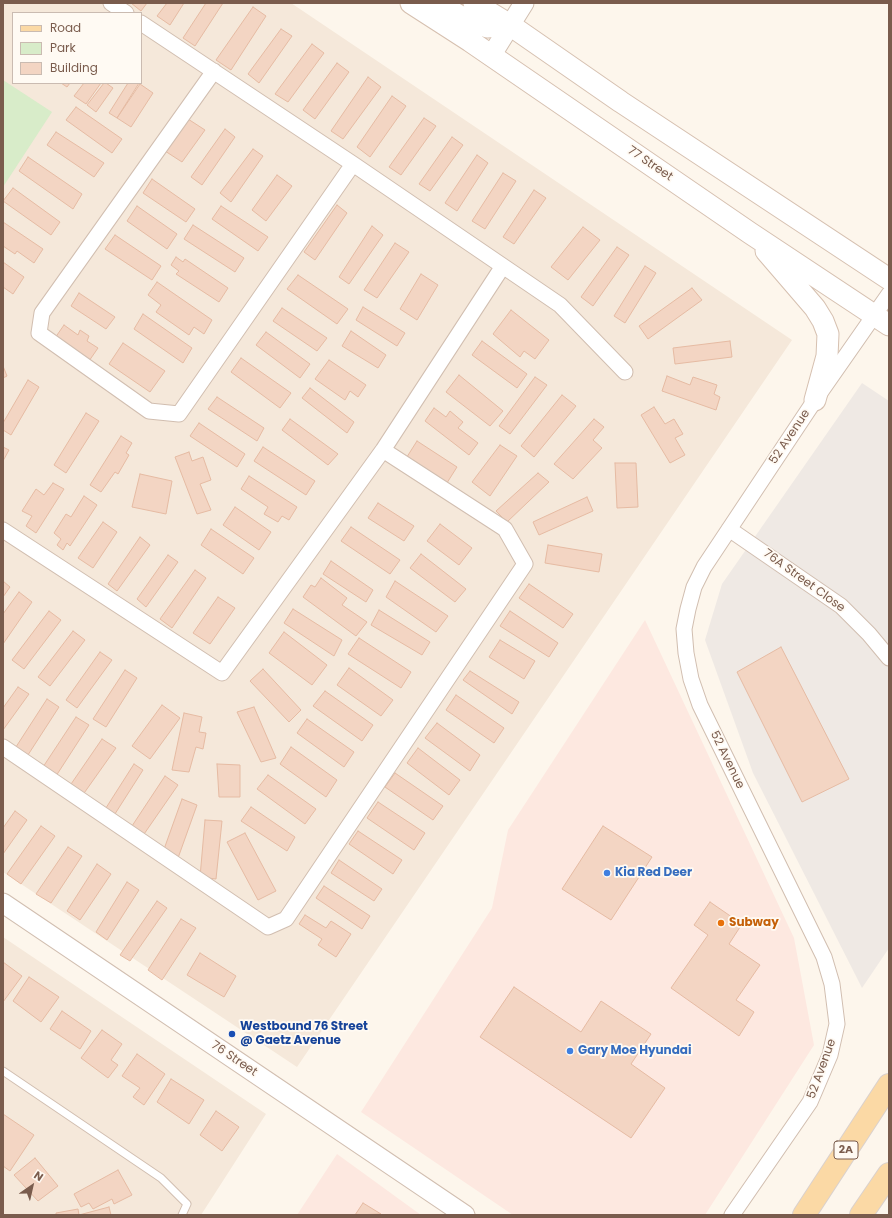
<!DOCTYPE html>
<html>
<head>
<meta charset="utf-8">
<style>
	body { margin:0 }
	#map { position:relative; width:892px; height:1218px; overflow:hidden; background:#fdf6ec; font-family:Poppins,sans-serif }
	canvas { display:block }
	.frame { position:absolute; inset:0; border:4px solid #7a5c4d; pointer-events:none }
	.legend { position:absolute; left:12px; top:12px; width:130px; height:72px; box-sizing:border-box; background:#fffaf3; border:1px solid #cabbb1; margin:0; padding:5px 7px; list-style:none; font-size:12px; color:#7a5c4d }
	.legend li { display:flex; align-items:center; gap:8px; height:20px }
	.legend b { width:20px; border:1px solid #cabbb1 }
	.north { position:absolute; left:12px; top:1166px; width:40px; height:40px; -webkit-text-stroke:3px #fffaf3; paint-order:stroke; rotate:34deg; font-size:11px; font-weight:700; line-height:16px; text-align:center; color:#7a5c4d }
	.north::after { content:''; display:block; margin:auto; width:14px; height:18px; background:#7a5c4d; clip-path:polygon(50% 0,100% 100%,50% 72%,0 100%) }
</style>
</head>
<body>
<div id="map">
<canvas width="892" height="1218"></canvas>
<div class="frame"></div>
<ul class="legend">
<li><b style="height:5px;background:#fbd9a5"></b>Road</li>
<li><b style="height:11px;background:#d8ecc9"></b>Park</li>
<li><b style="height:11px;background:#f3d5c3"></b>Building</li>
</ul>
<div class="north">N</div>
</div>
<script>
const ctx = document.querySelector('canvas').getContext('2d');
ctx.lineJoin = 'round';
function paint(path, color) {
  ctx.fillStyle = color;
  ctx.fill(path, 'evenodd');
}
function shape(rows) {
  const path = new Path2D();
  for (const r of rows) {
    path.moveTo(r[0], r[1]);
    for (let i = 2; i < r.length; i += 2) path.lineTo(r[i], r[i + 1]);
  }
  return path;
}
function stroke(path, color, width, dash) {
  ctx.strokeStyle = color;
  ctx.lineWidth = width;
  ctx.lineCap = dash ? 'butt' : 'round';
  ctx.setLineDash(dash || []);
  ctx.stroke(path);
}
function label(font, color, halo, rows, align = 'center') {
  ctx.font = font + ' Poppins,sans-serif';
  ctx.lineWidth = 3.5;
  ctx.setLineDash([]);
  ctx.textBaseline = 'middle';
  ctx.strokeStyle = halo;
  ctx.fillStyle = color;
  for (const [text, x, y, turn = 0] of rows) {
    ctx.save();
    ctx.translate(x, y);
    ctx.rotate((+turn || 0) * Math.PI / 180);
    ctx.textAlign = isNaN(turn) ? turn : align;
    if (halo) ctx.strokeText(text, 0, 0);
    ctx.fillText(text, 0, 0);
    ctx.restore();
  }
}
paint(shape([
	[3,3,291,3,792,340,297,1067,3,872],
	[13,13,141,13,141,83,13,83],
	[3,937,266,1114,201,1215,3,1215]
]), '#f5e8da');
paint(shape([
	[645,620,794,938,814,1045,705,1215,513,1215,361,1112,492,908,508,830],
	[337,1154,421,1215,297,1215]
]), '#fde8e0');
paint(shape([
	[862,383,889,401,889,948,862,988,753,773,705,640,722,584]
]), '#efe9e4');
paint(shape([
	[3,80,52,112,3,187]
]), '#d8ecc9');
const building = shape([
	[131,3,147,3,141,11,131,3],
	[167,3,184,3,170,25,157,16,167,3],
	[206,3,223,3,195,46,183,38,206,3],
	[253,7,266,16,231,70,216,60,253,7],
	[281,29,292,36,259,83,248,74,281,29],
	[312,44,324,53,288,102,275,94,312,44],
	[337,63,349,72,315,119,303,110,337,63],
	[368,77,381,87,343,139,331,131,368,77],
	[61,83,70,83,67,87,61,83],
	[84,83,101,83,86,104,74,96,84,83],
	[104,83,106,83,113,88,96,112,87,105,104,83],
	[128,83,139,83,117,118,109,113,128,83],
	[140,84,153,93,131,127,117,118,140,84],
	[392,96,406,106,370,157,357,147,392,96],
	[76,107,122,139,112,153,66,120,76,107],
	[424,118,436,126,401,175,389,167,424,118],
	[188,119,205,130,182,162,165,151,188,119],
	[225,129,235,137,202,185,191,177,225,129],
	[56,132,104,163,94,177,47,145,56,132],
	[452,137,463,145,430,191,419,184,452,137],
	[253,149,263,156,231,202,220,193,253,149],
	[477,155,488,163,457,211,445,203,477,155],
	[28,157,82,194,73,209,19,171,28,157],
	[503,173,516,181,485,229,472,221,503,173],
	[277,175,292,186,266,221,252,210,277,175],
	[152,179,195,209,186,222,143,193,152,179],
	[13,188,60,222,51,235,3,201,13,188],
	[534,190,546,198,514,244,503,237,534,190],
	[337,205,347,213,315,260,304,252,337,205],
	[137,206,177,234,167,249,127,221,137,206],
	[221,206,268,237,258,251,212,219,221,206],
	[3,222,43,249,34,263,17,251,15,254,3,246,3,222],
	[193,225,244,258,235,272,184,239,193,225],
	[372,226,383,235,349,284,339,277,372,226],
	[583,227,600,240,568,280,551,267,583,227],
	[115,235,161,266,152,280,105,249,115,235],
	[395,243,409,252,377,298,364,290,395,243],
	[617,247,629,255,593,306,581,297,617,247],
	[176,257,183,262,185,259,228,288,219,302,176,274,179,271,171,265,176,257],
	[3,262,24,277,13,294,3,287,3,262],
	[645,266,656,273,625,323,614,316,645,266],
	[421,274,438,285,417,320,400,309,421,274],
	[298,275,348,309,337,324,287,289,298,275],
	[157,282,212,320,204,334,194,327,189,335,156,312,161,305,148,295,157,282],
	[692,288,702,300,648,339,639,326,692,288],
	[79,293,115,317,106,329,71,306,79,293],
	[363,307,405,333,397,346,356,320,363,307],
	[282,308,327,338,317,351,273,321,282,308],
	[511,310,549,340,535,359,524,351,520,357,493,334,511,310],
	[143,314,192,348,183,363,134,329,143,314],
	[64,325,78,335,80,330,89,336,87,341,98,348,89,361,55,338,64,325],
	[351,331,386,355,378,368,342,346,351,331],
	[266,332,310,364,300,378,256,345,266,332],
	[482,341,527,374,517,388,472,355,482,341],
	[730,341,732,357,675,364,673,348,730,341],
	[123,343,165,371,150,392,109,364,123,343],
	[241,358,291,393,280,408,231,372,241,358],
	[329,360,366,385,358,397,350,391,345,400,315,379,329,360],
	[3,366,7,376,3,378,3,366],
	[459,375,503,411,490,426,446,392,459,375],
	[667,376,690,385,693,377,717,385,714,394,720,397,716,410,662,391,667,376],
	[535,377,547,385,510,434,499,426,535,377],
	[28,380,39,387,11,435,3,430,3,423,28,380],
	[310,388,354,422,347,433,302,398,310,388],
	[562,395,576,406,534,457,521,446,562,395],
	[217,397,264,428,257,441,208,409,217,397],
	[654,407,665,424,674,419,683,434,675,438,685,455,670,463,641,415,654,407],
	[434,408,446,417,450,411,463,422,458,428,478,443,469,455,425,421,434,408],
	[86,413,99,421,66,473,54,465,86,413],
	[290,419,338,454,328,465,282,430,290,419],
	[594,419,604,427,593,440,602,448,573,479,554,464,594,419],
	[199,423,245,454,237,467,190,436,199,423],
	[121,436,132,443,126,453,129,455,118,474,115,472,101,492,90,485,121,436],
	[417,441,457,467,445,486,405,460,417,441],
	[500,445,517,456,490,496,472,482,500,445],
	[3,447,9,450,3,461,3,447],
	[263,447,315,481,306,495,254,461,263,447],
	[189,452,192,461,203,457,211,480,200,484,211,510,197,514,175,457,189,452],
	[615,463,636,463,638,507,617,508,615,463],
	[538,473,549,482,507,522,496,511,538,473],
	[140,474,172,481,166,514,132,507,140,474],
	[249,476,297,507,289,520,282,516,278,522,264,514,268,507,241,489,249,476],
	[53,483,64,489,36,533,26,526,32,516,22,511,36,489,44,495,53,483],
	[84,496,97,505,70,546,67,543,63,550,57,545,61,539,54,533,66,514,71,517,84,496],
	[587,497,593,511,539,535,533,522,587,497],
	[378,503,414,526,404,541,368,518,378,503],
	[235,507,271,532,259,550,223,525,235,507],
	[103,522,117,532,93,568,78,558,103,522],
	[440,524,472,548,459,565,427,541,440,524],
	[351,527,400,560,390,574,341,541,351,527],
	[211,529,254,558,243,574,201,545,211,529],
	[140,537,150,545,117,591,108,584,140,537],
	[548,545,602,554,599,572,545,563,548,545],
	[421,554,466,589,455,602,410,568,421,554],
	[168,555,178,562,146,607,137,599,168,555],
	[331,561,373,590,366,602,323,574,331,561],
	[195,570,206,578,172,628,160,619,195,570],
	[321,578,347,598,342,605,367,622,356,636,303,597,311,585,315,587,321,578],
	[3,581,10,587,3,597,3,581],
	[395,581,448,616,436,632,386,597,395,581],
	[529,584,573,614,563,628,519,598,529,584],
	[19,592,32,602,3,644,3,614,19,592],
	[218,597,235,608,210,644,193,633,218,597],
	[293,609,342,640,334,656,284,623,293,609],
	[379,610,430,642,422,655,371,625,379,610],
	[49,611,61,620,24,669,12,660,49,611],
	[510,611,558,643,549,657,500,626,510,611],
	[73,631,85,640,50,686,38,677,73,631],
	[284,632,327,665,312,685,269,653,284,632],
	[359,638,411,672,401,688,348,654,359,638],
	[500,640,535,661,524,679,489,657,500,640],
	[781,647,849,779,802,802,737,672,781,647],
	[100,652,112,660,77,708,66,700,100,652],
	[349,668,393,700,381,716,337,685,349,668],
	[263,669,301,710,289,722,250,681,263,669],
	[125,670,137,678,106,727,93,719,125,670],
	[470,671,519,702,512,714,463,680,470,671],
	[18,687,29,694,3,730,3,708,18,687],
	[325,691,373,725,362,741,313,706,325,691],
	[456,695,504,728,494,743,446,710,456,695],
	[47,699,59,707,26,758,14,750,47,699],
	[162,705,180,718,150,759,132,746,162,705],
	[254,707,276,758,261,762,237,712,254,707],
	[184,713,202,717,199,732,206,733,203,749,196,747,189,772,172,770,184,713],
	[76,717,89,725,56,776,43,767,76,717],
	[307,719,354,752,344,767,297,733,307,719],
	[437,723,480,755,470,771,425,738,437,723],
	[102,739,116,748,82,796,69,787,102,739],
	[291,747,337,780,326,797,280,764,291,747],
	[418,748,460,780,449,795,407,763,418,748],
	[134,764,143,770,113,817,104,811,134,764],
	[217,764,240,765,240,797,219,797,217,764],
	[395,773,443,806,433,820,385,787,395,773],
	[268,775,316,809,305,824,257,789,268,775],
	[165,776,178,785,142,837,130,829,165,776],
	[182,799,197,805,178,858,163,852,182,799],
	[378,802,425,833,414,850,367,818,378,802],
	[251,807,295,837,287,851,241,821,251,807],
	[15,811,27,820,3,854,3,828,15,811],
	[205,820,222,821,216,879,200,877,205,820],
	[41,826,55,836,21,884,7,874,41,826],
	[603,826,652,857,611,920,562,889,603,826],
	[358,831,402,860,393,874,349,844,358,831],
	[245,833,276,891,258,900,227,842,245,833],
	[68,847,82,856,51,903,36,894,68,847],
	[339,860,382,889,374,901,331,873,339,860],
	[97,864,111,874,80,920,67,911,97,864],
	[127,882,139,890,107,940,96,932,127,882],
	[324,886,370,916,362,929,316,898,324,886],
	[157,901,167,908,130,961,120,955,157,901],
	[710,902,742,924,729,944,760,965,736,1000,754,1012,739,1036,671,988,708,935,694,925,710,902],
	[305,915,326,928,331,921,351,934,336,957,318,945,322,939,299,924,305,915],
	[181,919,196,928,162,980,148,970,181,919],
	[200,953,236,976,224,997,187,975,200,953],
	[3,962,22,976,3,1002,3,962],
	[29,977,59,997,41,1022,13,1001,29,977],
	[514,987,581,1032,601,1001,651,1034,631,1064,665,1088,631,1138,480,1037,514,987],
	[62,1011,91,1031,80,1049,50,1029,62,1011],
	[102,1030,122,1044,111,1060,118,1065,108,1078,81,1058,102,1030],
	[137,1054,165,1074,144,1105,133,1097,140,1088,122,1076,137,1054],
	[171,1079,204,1100,189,1124,157,1102,171,1079],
	[216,1111,239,1127,222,1151,200,1135,216,1111],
	[3,1114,34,1135,10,1171,3,1166,3,1114],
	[35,1158,58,1186,38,1201,14,1175,35,1158],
	[118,1170,132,1195,114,1204,112,1199,93,1209,89,1203,81,1207,74,1194,118,1170],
	[363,1203,381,1214,355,1215,363,1203],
	[109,1207,111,1215,56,1215,56,1213,78,1209,79,1215,109,1207]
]);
paint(building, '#f3d5c3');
stroke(building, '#e6bba3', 1);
const service = shape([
	[3,1071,161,1178,187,1204,182,1215]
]);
const minor = shape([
	[111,3,126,13],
	[141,23,353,164,560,305,625,372],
	[214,71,42,313,39,333,149,411,179,414,353,164],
	[729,529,841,606,869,634,889,658],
	[3,530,222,673,383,450,503,266],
	[3,747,268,927,286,919,525,564,505,529,383,450],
	[732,1215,810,1102,830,1055,837,1024,832,984,824,957,700,705,691,679,686,653,684,629,688,609,694,587,704,567,815,400,889,294]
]);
const tertiary = shape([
	[491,56,524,3],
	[3,903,465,1215]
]);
const secondary = shape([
	[411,3,470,41,750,233,889,325],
	[437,3,465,19,487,27,510,25],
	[474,3,510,25,621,102,889,279],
	[766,251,815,308,823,321,828,334,827,356,815,400]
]);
const primary = shape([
	[804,1215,889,1085],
	[861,1215,889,1174]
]);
stroke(service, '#d1beb0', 9);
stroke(minor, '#d1beb0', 17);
stroke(tertiary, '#d1beb0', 21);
stroke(secondary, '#d6c0b0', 23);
stroke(primary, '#dad1cd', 24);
stroke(service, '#fff', 7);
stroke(minor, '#fff', 15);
stroke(tertiary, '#fff', 19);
stroke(secondary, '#fff', 21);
stroke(primary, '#fbd9a5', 22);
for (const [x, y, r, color] of [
	[607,873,4,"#3f7fe0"],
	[721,923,4,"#e8710a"],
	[232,1034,4,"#1a4fb4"],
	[570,1051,4,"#3f7fe0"]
]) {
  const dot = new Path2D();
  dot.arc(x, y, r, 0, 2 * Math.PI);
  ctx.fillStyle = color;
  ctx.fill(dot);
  stroke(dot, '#fffaf3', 1.5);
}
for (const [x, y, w] of [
	[846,1150,24]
]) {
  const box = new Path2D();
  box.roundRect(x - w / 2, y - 9, w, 18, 3);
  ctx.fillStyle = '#fffaf3';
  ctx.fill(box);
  stroke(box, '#7a5c4d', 1);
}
label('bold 11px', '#7a5c4d', null, [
	["2A",846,1150]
]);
label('12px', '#7a5c4d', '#fffaf3', [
	["77 Street",650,164,34],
	["52 Avenue",790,437,-56],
	["76A Street Close",804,581,36],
	["52 Avenue",727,760,64],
	["76 Street",234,1059,34],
	["52 Avenue",822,1069,-70]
]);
label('bold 12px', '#366cbe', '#fffaf3', [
	["Kia Red Deer",615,873],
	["Gary Moe Hyundai",578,1051]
], 'left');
label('bold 12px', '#c56008', '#fffaf3', [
	["Subway",729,923]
], 'left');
label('bold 12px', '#164399', '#fffaf3', [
	["Westbound 76 Street",240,1027],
	["@ Gaetz Avenue",240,1041]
], 'left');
</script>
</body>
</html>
